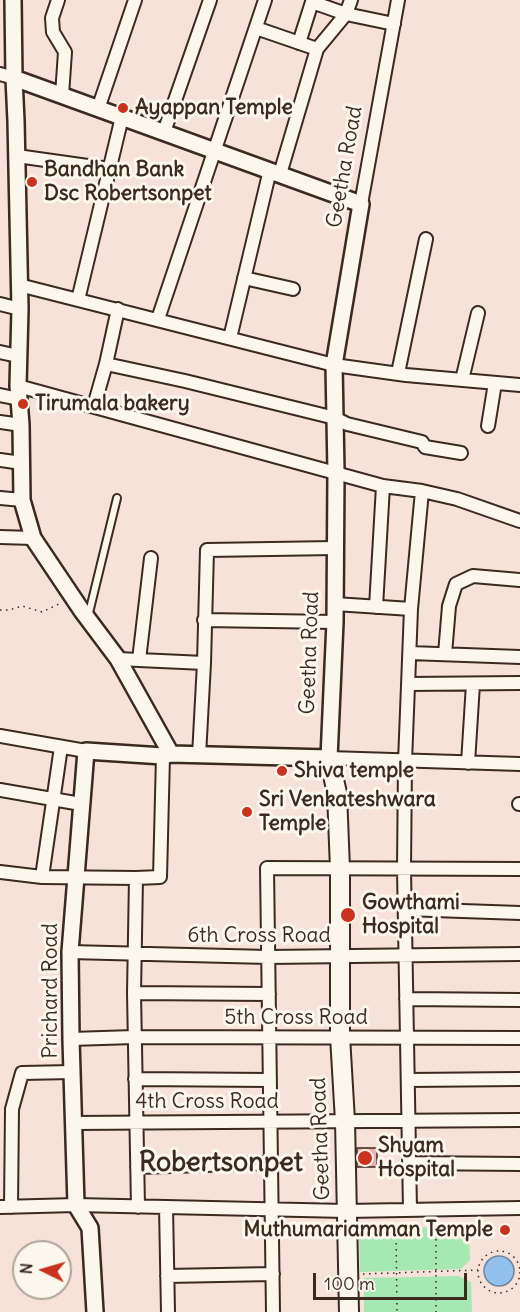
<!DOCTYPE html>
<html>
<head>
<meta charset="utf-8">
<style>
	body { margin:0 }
	#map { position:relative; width:520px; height:1312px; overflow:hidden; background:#f6e2d9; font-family:Delius,sans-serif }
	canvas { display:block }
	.north { position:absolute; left:12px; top:1240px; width:60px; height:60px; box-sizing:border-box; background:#fbf7ec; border:2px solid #aea59a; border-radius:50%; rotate:275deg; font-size:16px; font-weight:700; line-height:24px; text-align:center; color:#3b2a1e }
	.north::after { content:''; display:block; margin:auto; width:21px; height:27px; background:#c8321e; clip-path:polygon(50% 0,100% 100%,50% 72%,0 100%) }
	.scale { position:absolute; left:313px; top:1273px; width:154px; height:27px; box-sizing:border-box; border:3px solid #3b2a1e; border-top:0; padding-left:8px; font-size:18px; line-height:21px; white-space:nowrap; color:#3b2a1e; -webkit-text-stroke:4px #fbf7ec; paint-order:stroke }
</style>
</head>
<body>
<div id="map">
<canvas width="520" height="1312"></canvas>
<div class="north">N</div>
<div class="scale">100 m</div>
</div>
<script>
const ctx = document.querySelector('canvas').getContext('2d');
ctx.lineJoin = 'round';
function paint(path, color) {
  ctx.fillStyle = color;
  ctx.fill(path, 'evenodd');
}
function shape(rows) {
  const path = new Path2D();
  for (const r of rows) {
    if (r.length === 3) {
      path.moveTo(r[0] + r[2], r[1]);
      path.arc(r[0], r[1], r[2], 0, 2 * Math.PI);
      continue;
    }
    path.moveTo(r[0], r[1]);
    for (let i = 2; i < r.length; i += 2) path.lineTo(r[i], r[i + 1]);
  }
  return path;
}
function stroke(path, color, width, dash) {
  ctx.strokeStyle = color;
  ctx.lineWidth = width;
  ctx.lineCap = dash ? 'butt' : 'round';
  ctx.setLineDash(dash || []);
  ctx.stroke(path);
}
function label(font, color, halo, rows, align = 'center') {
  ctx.font = font + ' Delius,sans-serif';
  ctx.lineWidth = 6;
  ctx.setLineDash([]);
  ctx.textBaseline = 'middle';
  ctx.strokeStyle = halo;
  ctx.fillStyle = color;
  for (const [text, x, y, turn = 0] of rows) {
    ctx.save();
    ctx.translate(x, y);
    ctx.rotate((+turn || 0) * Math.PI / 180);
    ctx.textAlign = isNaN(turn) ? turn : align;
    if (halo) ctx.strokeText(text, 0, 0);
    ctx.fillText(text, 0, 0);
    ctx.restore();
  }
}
paint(shape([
	[469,1226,470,1260,461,1269,360,1272,359,1229],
	[459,1276,471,1282,472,1312,364,1312,364,1278]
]), '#a6e8b2');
const water = shape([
	[499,1271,15]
]);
paint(water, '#93c1ee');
stroke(water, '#70859b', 1.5);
const building = shape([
	[357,1148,377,1148,377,1167,357,1167,357,1148]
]);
paint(building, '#ecb1ac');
stroke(building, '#3b2a1e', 1.5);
const service = shape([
	[88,617,117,498]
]);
const minor = shape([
	[58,0,52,18,53,32,65,52,62,95],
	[256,28,317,49,280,174],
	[299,43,312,2,346,14,351,0],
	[317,49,346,14,394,24],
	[0,74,14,78],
	[98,109,135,0],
	[164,132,210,0],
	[17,156,109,169],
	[361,204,398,0],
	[244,278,293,289],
	[19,285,334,365,406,375,520,385],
	[78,300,122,117],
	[0,304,20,309],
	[158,319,265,0],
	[230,338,270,170],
	[0,352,18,356],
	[106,364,185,381,335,418,347,424,422,442,425,447,461,453],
	[398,373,426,239],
	[462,380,478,313],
	[18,386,383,486,422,491,457,499,520,521],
	[0,395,19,399],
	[94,406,106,364,118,309],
	[0,422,21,425],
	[488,426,495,383],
	[0,460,22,463],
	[0,498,22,500],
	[0,537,33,538],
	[335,604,411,609],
	[376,607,383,486],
	[204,620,335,622],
	[410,653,520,657],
	[445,654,449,606,456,584,473,576,520,580],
	[118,659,139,660,151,558],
	[139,660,204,663,199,756],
	[204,663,207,550,335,548],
	[409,684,520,683],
	[0,736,86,751],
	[329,758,520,764],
	[468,763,473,684],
	[0,790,81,804],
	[519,804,520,804],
	[0,872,42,877,136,878,134,993,138,1207],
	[42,877,61,747],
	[136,878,160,877,163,756],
	[405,909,520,913],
	[70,952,268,957,520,954],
	[134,993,269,994],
	[406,999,520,1000],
	[71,1039,134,1037,520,1038],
	[135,1079,270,1080],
	[408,1080,520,1079],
	[74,1123,520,1120],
	[409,1163,520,1164],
	[137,1167,271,1163],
	[0,1207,76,1205,346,1211,520,1208],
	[11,1207,12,1109,22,1073,72,1072],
	[166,1207,168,1312],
	[410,1210,404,869,405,762,411,609,422,491],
	[167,1276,273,1274],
	[273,1312,267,868,520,869]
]);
const tertiary = shape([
	[13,0,14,78,16,121,20,309,18,386,21,425,22,500,33,538,82,611,118,659,171,754,329,758,335,622,336,472,334,365,361,204,14,78],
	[95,1312,90,1228,76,1205,71,1039,70,952,86,751,163,756,171,754]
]);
const secondary = shape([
	[329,758,337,793,340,869,340,1036,345,1121,349,1312]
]);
stroke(service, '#3b2a1e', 10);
stroke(minor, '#3b2a1e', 16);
stroke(tertiary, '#3b2a1e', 20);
stroke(secondary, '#3b2a1e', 22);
stroke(shape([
	[0,610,9,610,22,606,42,612,61,603],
	[436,1227,436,1312],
	[396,1231,397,1312],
	[499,1272,21],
	[363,1274,478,1270]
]), '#3b2a1e', 1.5, [1.5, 4.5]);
stroke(service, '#fbf7ec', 6);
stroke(minor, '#fbf7ec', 12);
stroke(tertiary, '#fbf7ec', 15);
stroke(secondary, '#fbf7ec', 18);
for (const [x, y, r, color] of [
	[123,108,6,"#c8321e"],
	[32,182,6,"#c8321e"],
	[23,404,6,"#c8321e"],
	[282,771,6,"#c8321e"],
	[247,812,6,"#c8321e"],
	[348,915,8,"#c8321e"],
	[365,1158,8,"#c8321e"],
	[505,1230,6,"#c8321e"]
]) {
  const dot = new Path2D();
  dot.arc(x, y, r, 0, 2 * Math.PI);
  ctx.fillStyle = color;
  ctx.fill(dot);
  stroke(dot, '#fbf7ec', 2);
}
label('bold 21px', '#3b2a1e', '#fbf7ec', [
	["Ayappan Temple",135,108],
	["Bandhan Bank",44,170],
	["Dsc Robertsonpet",44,194],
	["Tirumala bakery",35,404],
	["Shiva temple",294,771],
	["Sri Venkateshwara",259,800],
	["Temple",259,824],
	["Gowthami",362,903],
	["Hospital",362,927],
	["Shyam",378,1146],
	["Hospital",378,1170],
	["Muthumariamman Temple",493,1230,"right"]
], 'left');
label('21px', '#3b2a1e', '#fbf7ec', [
	["Geetha Road",345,167,-80],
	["Geetha Road",310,653,-88],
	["6th Cross Road",259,936],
	["Prichard Road",51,991,-90],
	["5th Cross Road",296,1018],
	["4th Cross Road",207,1102],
	["Geetha Road",321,1139,-92]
]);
label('bold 27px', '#3b2a1e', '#fbf7ec', [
	["Robertsonpet",221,1163]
]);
</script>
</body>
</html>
